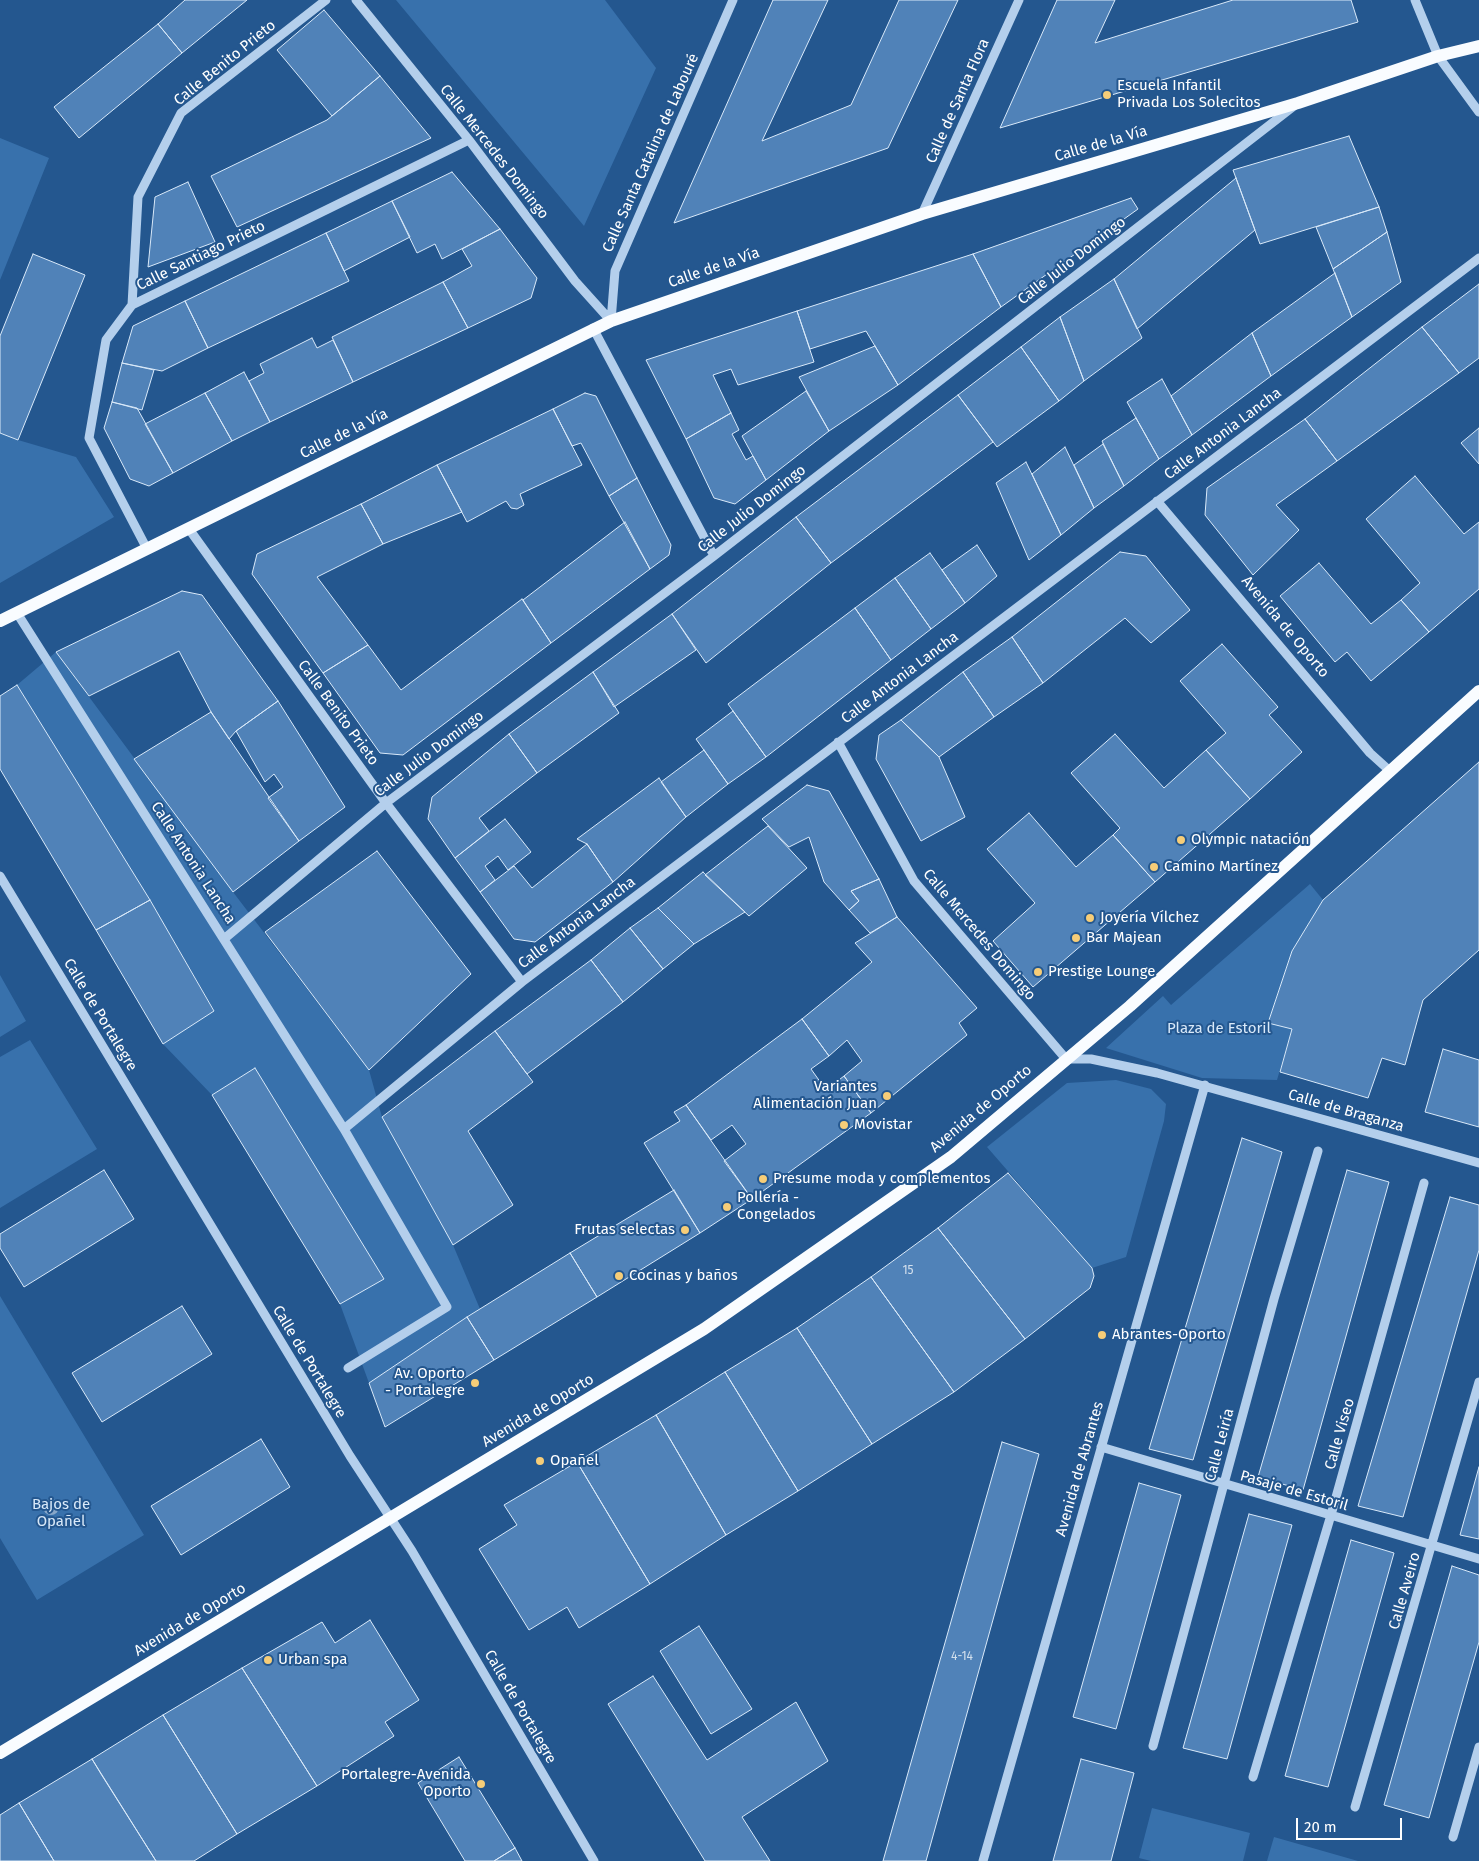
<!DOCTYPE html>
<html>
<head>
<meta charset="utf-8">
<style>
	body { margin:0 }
	#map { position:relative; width:1479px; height:1861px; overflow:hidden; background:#24578f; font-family:"Fira Sans",sans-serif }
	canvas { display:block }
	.scale { position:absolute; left:1296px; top:1818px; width:106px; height:22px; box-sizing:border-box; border:2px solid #fff; border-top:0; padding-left:6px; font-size:15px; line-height:18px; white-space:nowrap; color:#fff; -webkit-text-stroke:4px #24578f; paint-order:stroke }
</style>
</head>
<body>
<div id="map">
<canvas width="1479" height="1861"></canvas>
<div class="scale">20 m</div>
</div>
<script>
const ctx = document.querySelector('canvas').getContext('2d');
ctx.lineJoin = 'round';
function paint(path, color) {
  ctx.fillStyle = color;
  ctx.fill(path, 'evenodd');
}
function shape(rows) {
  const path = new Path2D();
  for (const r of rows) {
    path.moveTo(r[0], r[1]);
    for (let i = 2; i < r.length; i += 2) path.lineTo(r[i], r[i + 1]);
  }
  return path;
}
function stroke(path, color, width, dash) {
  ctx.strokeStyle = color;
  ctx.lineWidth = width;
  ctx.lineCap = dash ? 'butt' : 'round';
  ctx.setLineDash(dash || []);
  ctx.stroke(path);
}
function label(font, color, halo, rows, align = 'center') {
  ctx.font = font + ' "Fira Sans",sans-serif';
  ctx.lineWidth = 4;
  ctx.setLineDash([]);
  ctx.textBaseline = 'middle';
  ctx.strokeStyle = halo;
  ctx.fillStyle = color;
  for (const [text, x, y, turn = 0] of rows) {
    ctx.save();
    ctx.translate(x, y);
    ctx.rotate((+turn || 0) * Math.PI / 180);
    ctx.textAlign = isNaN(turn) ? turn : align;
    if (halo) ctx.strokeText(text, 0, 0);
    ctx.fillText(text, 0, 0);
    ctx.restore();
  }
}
paint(shape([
	[396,0,605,0,656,68,584,226],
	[0,138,49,158,0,280],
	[0,433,18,440,76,457,114,517,0,583],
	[56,652,233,892,369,1070,382,1117,453,1245,480,1309,369,1383,340,1304,384,1279,255,1068,212,1095,163,1044,214,1010,150,900,17,685],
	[1310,884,1323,900,1292,951,1268,1022,1292,1029,1277,1080,1202,1078,1106,1048,1163,996,1171,1005],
	[0,975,26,1021,0,1037],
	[30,1040,97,1149,0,1208,0,1057],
	[1116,1080,1151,1089,1166,1104,1164,1121,1126,1257,1092,1268,987,1147,1067,1083],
	[0,1296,144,1535,37,1600,0,1538],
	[1152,1808,1250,1833,1243,1861,1151,1861,1139,1858],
	[1274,1837,1358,1861,1267,1861]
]), '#3871ac');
const building = shape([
	[185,0,247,0,182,53,158,24,185,0],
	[773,0,828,0,762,141,851,105,899,0,958,0,888,148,674,223,773,0],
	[1057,0,1115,0,1095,43,1233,0,1351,0,1358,22,1000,128,1057,0],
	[324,10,380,76,332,116,277,50,324,10],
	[158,24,182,53,79,138,54,107,158,24],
	[380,76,431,138,237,227,211,176,327,120,380,76],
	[1349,136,1379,207,1260,244,1233,170,1349,136],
	[452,172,500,229,442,259,435,244,417,253,392,201,452,172],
	[1236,178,1255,230,1137,329,1114,279,1236,178],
	[188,182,215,242,148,267,155,197,188,182],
	[1131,198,1138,209,1001,307,973,254,1131,198],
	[392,201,410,237,344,271,326,233,392,201],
	[1379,207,1387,232,1333,269,1316,227,1379,207],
	[500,229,537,278,531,298,468,328,443,282,472,266,462,249,500,229],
	[1387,232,1401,282,1352,317,1333,269,1387,232],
	[326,233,349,281,208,348,185,301,326,233],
	[33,254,85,275,18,440,0,433,0,336,33,254],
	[973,254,1001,307,898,385,866,331,810,349,797,311,973,254],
	[1335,273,1352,317,1271,376,1252,333,1335,273],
	[1114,279,1142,338,1084,381,1060,317,1114,279],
	[443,282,468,328,353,382,332,337,443,282],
	[1479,284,1479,358,1459,373,1422,327,1479,284],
	[185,301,208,348,162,371,122,363,133,326,185,301],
	[797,311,814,362,738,385,731,369,713,375,731,413,686,439,646,360,797,311],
	[1060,317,1084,381,1059,401,1021,347,1060,317],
	[1422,327,1459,373,1337,461,1305,419,1422,327],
	[1252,333,1271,376,1192,435,1171,396,1252,333],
	[312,338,317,348,333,340,353,382,270,422,249,381,264,373,260,364,312,338],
	[875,346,898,385,829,431,799,377,875,346],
	[1021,347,1059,401,997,447,958,395,1021,347],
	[122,363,154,370,142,410,112,402,122,363],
	[244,372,270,422,232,441,205,393,244,372],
	[1162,379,1192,435,1159,459,1127,402,1162,379],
	[806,391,829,431,766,480,742,436,806,391],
	[205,393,232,441,173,473,145,424,205,393],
	[585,393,596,396,637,478,609,496,581,443,572,446,553,409,585,393],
	[958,395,993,442,831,563,796,517,958,395],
	[112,402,137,408,173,473,149,486,130,479,104,428,112,402],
	[553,409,582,465,520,494,524,505,517,509,511,508,506,501,467,522,437,465,553,409],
	[731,413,739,430,732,434,746,460,753,456,766,480,735,504,714,498,686,439,731,413],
	[1136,418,1159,459,1124,486,1102,441,1136,418],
	[1305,419,1337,461,1276,505,1299,530,1253,575,1205,515,1207,488,1305,419],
	[1479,428,1479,464,1461,443,1479,428],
	[1103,444,1124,486,1094,508,1074,465,1103,444],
	[1065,447,1094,508,1061,535,1032,474,1065,447],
	[1026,462,1061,535,1029,560,996,483,1026,462],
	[437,465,462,512,383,544,361,504,437,465],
	[1415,476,1464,534,1479,522,1479,589,1429,632,1401,600,1420,583,1366,519,1415,476],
	[637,478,671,545,669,555,650,569,609,496,637,478],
	[361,504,383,544,317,577,368,645,323,673,252,574,257,554,361,504],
	[796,517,831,563,706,663,672,614,796,517],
	[625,522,650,569,551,643,523,600,625,522],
	[977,545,997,576,965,603,942,570,977,545],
	[1120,552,1146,556,1190,610,1151,643,1125,618,1043,683,1012,637,1120,552],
	[930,553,965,603,931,629,895,578,930,553],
	[1319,563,1371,624,1401,600,1429,632,1371,681,1347,652,1335,662,1280,596,1319,563],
	[895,578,931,629,891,660,855,608,895,578],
	[182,591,202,595,278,701,236,731,229,739,211,712,179,651,89,696,56,652,182,591],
	[522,599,551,643,403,755,380,753,323,673,368,645,401,690,522,599],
	[855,608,891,660,766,757,728,704,855,608],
	[672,614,696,650,614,707,593,672,672,614],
	[1012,637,1043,683,994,717,963,672,1012,637],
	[1222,644,1278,707,1269,715,1302,752,1250,799,1206,750,1226,733,1180,681,1222,644],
	[593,672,619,713,537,773,509,734,593,672],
	[963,672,994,717,939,757,901,720,963,672],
	[17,685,150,900,96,930,0,769,0,696,17,685],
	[278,701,345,807,299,841,268,798,283,787,274,774,265,782,236,731,278,701],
	[733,711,766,757,728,784,696,739,733,711],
	[211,712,299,841,233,892,134,759,211,712],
	[901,720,939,757,965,817,921,841,876,759,879,735,901,720],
	[509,734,537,773,479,818,489,831,455,858,428,819,432,797,509,734],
	[1115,734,1164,788,1206,750,1250,799,1155,882,1113,835,1120,828,1071,773,1115,734],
	[704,750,728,784,686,817,661,782,704,750],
	[1479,762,1479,950,1423,1000,1405,1065,1382,1058,1368,1098,1280,1072,1292,1029,1268,1023,1292,951,1323,900,1479,762],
	[659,778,686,817,613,882,587,844,577,839,659,778],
	[807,785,829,791,879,879,851,891,859,901,849,910,824,882,809,837,789,847,762,819,807,785],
	[1029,813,1076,867,1113,835,1155,882,1033,987,993,941,1035,903,987,849,1029,813],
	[505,819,531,852,508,870,498,856,485,866,495,880,480,892,455,858,505,819],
	[768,826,807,868,749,916,705,875,768,826],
	[587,844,613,882,535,942,514,939,480,892,514,866,532,888,587,844],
	[377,851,471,974,369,1070,265,932,377,851],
	[703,872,745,912,694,944,658,908,703,872],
	[879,879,897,917,870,933,849,910,859,901,851,891,879,879],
	[150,900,214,1011,163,1044,96,930,150,900],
	[658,908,694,944,663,969,630,928,658,908],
	[897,917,977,1008,959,1023,967,1035,871,1113,844,1076,862,1061,847,1040,829,1056,802,1019,872,962,855,943,897,917],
	[630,928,663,969,623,1002,591,960,630,928],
	[591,960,623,1002,527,1074,495,1031,591,960],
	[802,1019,829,1056,811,1069,826,1090,844,1076,871,1113,752,1199,724,1161,746,1144,732,1125,711,1140,686,1105,802,1019],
	[495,1031,533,1082,468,1131,513,1205,453,1245,382,1117,495,1031],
	[1443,1049,1479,1060,1479,1127,1425,1112,1443,1049],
	[255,1068,384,1279,340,1304,212,1095,255,1068],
	[686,1105,752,1199,700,1233,644,1143,680,1121,674,1112,686,1105],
	[1242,1138,1282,1152,1193,1460,1149,1449,1242,1138],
	[104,1170,134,1219,24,1287,0,1248,0,1234,104,1170],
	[1347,1170,1389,1182,1303,1490,1258,1477,1347,1170],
	[1008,1173,1092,1268,1094,1276,1090,1288,1025,1339,938,1228,1008,1173],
	[674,1190,700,1233,597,1297,570,1253,674,1190],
	[1450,1197,1479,1205,1479,1250,1403,1517,1358,1506,1450,1197],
	[938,1228,1025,1339,954,1392,871,1277,938,1228],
	[570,1253,597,1297,494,1360,467,1317,570,1253],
	[871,1277,954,1392,872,1444,797,1328,871,1277],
	[182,1306,212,1354,102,1422,72,1373,182,1306],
	[467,1317,494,1360,385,1427,369,1383,467,1317],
	[797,1328,872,1444,798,1491,725,1372,797,1328],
	[725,1372,798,1491,726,1535,656,1415,725,1372],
	[656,1415,726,1535,650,1584,577,1462,656,1415],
	[261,1439,290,1487,181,1555,151,1506,261,1439],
	[1002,1442,1039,1454,926,1861,883,1861,1002,1442],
	[577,1462,650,1584,579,1628,567,1607,529,1630,479,1549,517,1525,504,1505,577,1462],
	[1479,1467,1479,1539,1460,1535,1479,1467],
	[1139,1483,1181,1495,1116,1729,1073,1717,1139,1483],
	[1249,1514,1292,1525,1227,1759,1183,1748,1249,1514],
	[1351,1540,1394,1553,1328,1787,1285,1776,1351,1540],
	[1452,1566,1479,1575,1479,1642,1429,1818,1384,1805,1452,1566],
	[370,1620,419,1700,385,1722,394,1736,317,1786,242,1668,322,1622,335,1643,370,1620],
	[699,1626,752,1709,711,1734,660,1651,699,1626],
	[242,1668,317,1786,237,1834,163,1715,242,1668],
	[653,1676,707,1760,796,1702,828,1761,742,1817,770,1861,705,1861,608,1704,653,1676],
	[163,1715,237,1834,194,1861,156,1861,92,1759,163,1715],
	[459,1757,515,1848,494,1861,465,1861,418,1783,459,1757],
	[92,1759,101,1774,156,1861,54,1861,19,1803,92,1759],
	[1081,1759,1134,1773,1111,1861,1053,1861,1081,1759],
	[19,1803,54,1861,0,1861,0,1815,19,1803],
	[515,1848,522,1861,494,1861,515,1848]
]);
paint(building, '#5082b8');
stroke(building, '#d9e9f9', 1);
stroke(shape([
	[356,0,469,140,575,281,611,321],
	[1415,0,1438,56,1479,112],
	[922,214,1019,0],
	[132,305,138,197,181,113,326,0],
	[611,321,615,271,733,0],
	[593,328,714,556],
	[1157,501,1370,753,1391,772],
	[189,529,386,803,522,982],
	[147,549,89,438,106,340,132,305,469,140],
	[17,613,344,1129,447,1307,348,1368],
	[838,742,914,881,1066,1059,1091,1059,1157,1073,1479,1163],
	[0,876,350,1456,412,1551,594,1861],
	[224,939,386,803,714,556,1294,106],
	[344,1129,522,982,1479,258],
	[1101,1447,1479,1559],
	[1153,1746,1274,1299,1318,1151],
	[1253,1777,1331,1515,1424,1183],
	[1355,1807,1479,1382],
	[1453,1837,1479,1747],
	[983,1861,1205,1085]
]), '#b4cfec', 9);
stroke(shape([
	[0,621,611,321,922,214,1298,103,1438,56,1479,46],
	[0,1753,704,1329,951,1157,1130,1006,1479,691]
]), '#f9fcff', 12);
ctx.fillStyle = '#88a7c9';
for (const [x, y] of [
	[51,1507]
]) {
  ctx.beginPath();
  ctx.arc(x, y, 8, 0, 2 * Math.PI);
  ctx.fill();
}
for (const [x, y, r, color] of [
	[1107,95,5,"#f6cd78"],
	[1181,840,5,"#f6cd78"],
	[1154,867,5,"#f6cd78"],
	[1090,918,5,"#f6cd78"],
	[1076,938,5,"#f6cd78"],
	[1038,972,5,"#f6cd78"],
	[887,1096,5,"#f6cd78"],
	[844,1125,5,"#f6cd78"],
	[763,1179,5,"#f6cd78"],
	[727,1207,5,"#f6cd78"],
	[685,1230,5,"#f6cd78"],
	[619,1276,5,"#f6cd78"],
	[1102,1335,5,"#f6cd78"],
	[475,1383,5,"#f6cd78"],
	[540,1461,5,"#f6cd78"],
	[268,1660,5,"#f6cd78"],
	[481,1784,5,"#f6cd78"]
]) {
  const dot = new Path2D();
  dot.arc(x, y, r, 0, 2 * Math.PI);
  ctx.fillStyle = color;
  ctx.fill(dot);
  stroke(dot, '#24578f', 2);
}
label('12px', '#d3e0ed', null, [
	["15",908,1271],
	["4-14",962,1657]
]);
label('15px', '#fff', '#24578f', [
	["Calle Benito Prieto",225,63,-39],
	["Calle de Santa Flora",958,101,-66],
	["Calle de la Vía",1101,144,-16],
	["Calle Mercedes Domingo",494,152,52],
	["Calle Santa Catalina de Labouré",651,153,-66],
	["Calle Santiago Prieto",201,256,-26],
	["Calle Julio Domingo",1072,261,-38],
	["Calle de la Vía",714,268,-19],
	["Calle de la Vía",344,434,-26],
	["Calle Antonia Lancha",1223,434,-37],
	["Calle Julio Domingo",752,509,-38],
	["Avenida de Oporto",1285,627,50],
	["Calle Antonia Lancha",900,678,-37],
	["Calle Benito Prieto",338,713,54],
	["Calle Julio Domingo",429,754,-37],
	["Calle Antonia Lancha",193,863,57],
	["Calle Antonia Lancha",577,923,-37],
	["Calle Mercedes Domingo",979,935,50],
	["Calle de Portalegre",100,1015,59],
	["Avenida de Oporto",981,1109,-40],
	["Calle de Braganza",1346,1111,16],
	["Calle de Portalegre",309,1362,59],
	["Avenida de Oporto",538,1411,-31],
	["Calle Viseo",1340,1434,-74],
	["Calle Leiría",1220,1445,-75],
	["Avenida de Abrantes",1080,1469,-74],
	["Pasaje de Estoril",1294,1491,16],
	["Calle Aveiro",1405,1591,-74],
	["Avenida de Oporto",190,1620,-31],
	["Calle de Portalegre",520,1707,60]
]);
label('15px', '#fff', '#24578f', [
	["Escuela Infantil",1117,86],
	["Privada Los Solecitos",1117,103],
	["Olympic natación",1191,840],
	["Camino Martínez",1164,867],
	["Joyería Vílchez",1100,918],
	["Bar Majean",1086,938],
	["Prestige Lounge",1048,972],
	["Variantes",877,1087,"right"],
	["Alimentación Juan",877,1104,"right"],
	["Movistar",854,1125],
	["Presume moda y complementos",773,1179],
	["Pollería -",737,1198],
	["Congelados",737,1215],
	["Frutas selectas",675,1230,"right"],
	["Cocinas y baños",629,1276],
	["Abrantes-Oporto",1112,1335],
	["Av. Oporto",465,1374,"right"],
	["- Portalegre",465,1391,"right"],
	["Opañel",550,1461],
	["Urban spa",278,1660],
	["Portalegre-Avenida",471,1775,"right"],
	["Oporto",471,1792,"right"]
], 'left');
label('15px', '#d9e9f9', '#24578f', [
	["Plaza de Estoril",1219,1029],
	["Bajos de",61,1505],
	["Opañel",61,1522]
]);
</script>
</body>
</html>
